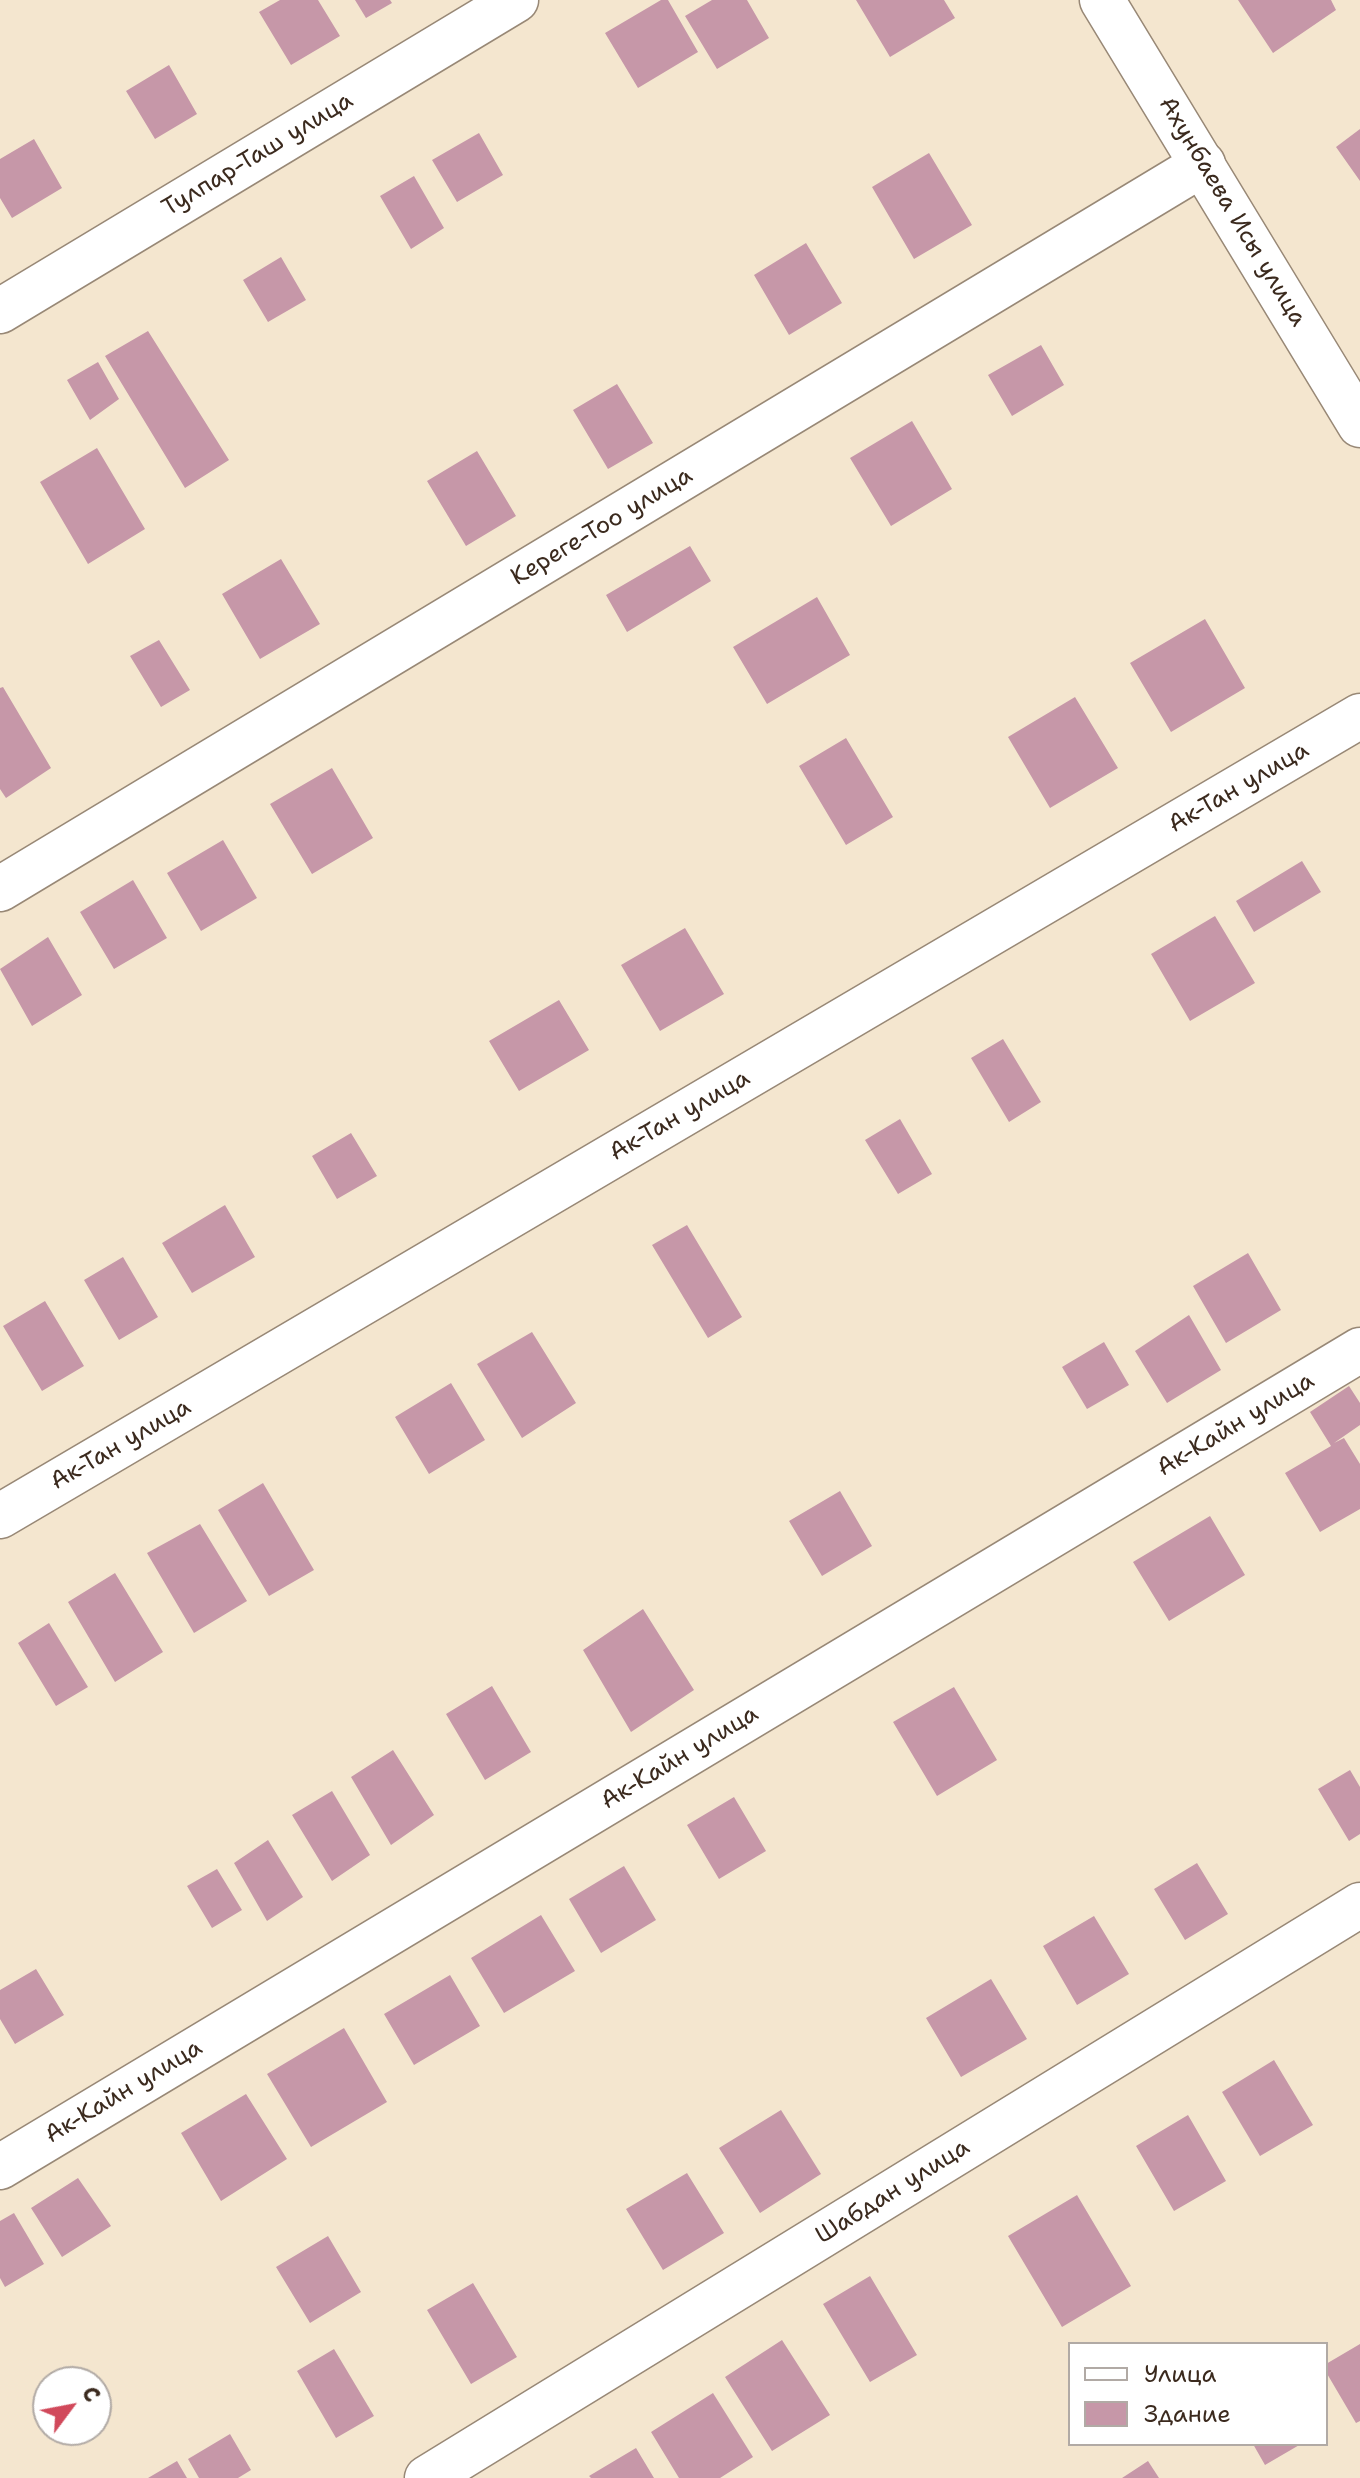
<!DOCTYPE html>
<html>
<head>
<meta charset="utf-8">
<style>
	body { margin:0 }
	#map { position:relative; width:1360px; height:2478px; overflow:hidden; background:#f4e6cf; font-family:"Shantell Sans",sans-serif }
	canvas { display:block }
	.legend { position:absolute; left:1068px; top:2342px; width:260px; height:104px; box-sizing:border-box; background:#fff; border:2px solid #b1aaa5; margin:0; padding:10px 14px; list-style:none; font-size:24px; color:#3b2a1e }
	.legend li { display:flex; align-items:center; gap:16px; height:40px }
	.legend b { width:40px; border:2px solid #b1aaa5 }
	.north { position:absolute; left:32px; top:2366px; width:80px; height:80px; box-sizing:border-box; background:#fff; border:2px solid #b1aaa5; border-radius:50%; rotate:58deg; font-size:22px; font-weight:700; line-height:32px; text-align:center; color:#3b2a1e }
	.north::after { content:''; display:block; margin:auto; width:28px; height:36px; background:#d1495b; clip-path:polygon(50% 0,100% 100%,50% 72%,0 100%) }
</style>
</head>
<body>
<div id="map">
<canvas width="1360" height="2478"></canvas>
<ul class="legend">
<li><b style="height:10px;background:#fff"></b>Улица</li>
<li><b style="height:22px;background:#c697a8"></b>Здание</li>
</ul>
<div class="north">С</div>
</div>
<script>
const ctx = document.querySelector('canvas').getContext('2d');
ctx.lineJoin = 'round';
function paint(path, color) {
  ctx.fillStyle = color;
  ctx.fill(path, 'evenodd');
}
function shape(rows) {
  const path = new Path2D();
  for (const r of rows) {
    path.moveTo(r[0], r[1]);
    for (let i = 2; i < r.length; i += 2) path.lineTo(r[i], r[i + 1]);
  }
  return path;
}
function stroke(path, color, width, dash) {
  ctx.strokeStyle = color;
  ctx.lineWidth = width;
  ctx.lineCap = dash ? 'butt' : 'round';
  ctx.setLineDash(dash || []);
  ctx.stroke(path);
}
function label(font, color, halo, rows, align = 'center') {
  ctx.font = font + ' "Shantell Sans",sans-serif';
  ctx.lineWidth = 8;
  ctx.setLineDash([]);
  ctx.textBaseline = 'middle';
  ctx.strokeStyle = halo;
  ctx.fillStyle = color;
  for (const [text, x, y, turn = 0] of rows) {
    ctx.save();
    ctx.translate(x, y);
    ctx.rotate((+turn || 0) * Math.PI / 180);
    ctx.textAlign = isNaN(turn) ? turn : align;
    if (halo) ctx.strokeText(text, 0, 0);
    ctx.fillText(text, 0, 0);
    ctx.restore();
  }
}
paint(shape([
	[280,0,318,0,340,36,291,65,259,12],
	[355,0,390,0,392,3,366,18],
	[661,0,668,0,698,52,638,88,605,33],
	[712,0,747,0,769,38,717,69,685,16],
	[856,0,944,0,955,18,890,57],
	[1238,0,1331,0,1336,10,1273,53],
	[169,65,197,114,155,139,126,91],
	[1360,129,1360,181,1336,147],
	[479,133,503,175,457,202,432,160],
	[34,139,62,188,12,218,0,198,0,159],
	[929,153,972,225,914,259,872,187],
	[414,176,444,228,411,249,380,196],
	[806,243,842,303,789,335,754,275],
	[281,257,306,300,268,322,243,280],
	[148,331,229,460,185,488,105,356],
	[1041,345,1064,385,1012,416,988,375],
	[98,362,119,399,90,420,67,380],
	[617,384,653,443,608,469,573,410],
	[912,421,952,489,891,526,850,458],
	[97,448,145,529,88,564,40,482],
	[477,451,516,516,466,546,427,481],
	[690,546,711,581,627,632,606,595],
	[281,559,320,624,260,659,222,594],
	[817,597,850,655,767,704,733,647],
	[1205,619,1245,688,1171,732,1130,663],
	[159,640,190,690,161,707,130,656],
	[3,687,51,768,6,798,0,789,0,688],
	[1075,697,1118,768,1050,808,1008,737],
	[846,738,893,817,846,845,799,766],
	[332,768,373,838,312,874,270,804],
	[223,840,257,898,201,931,167,873],
	[1302,861,1321,892,1254,932,1236,901],
	[133,880,167,938,114,969,80,912],
	[1215,916,1255,983,1190,1021,1151,954],
	[685,928,724,994,660,1031,621,965],
	[48,937,82,995,32,1026,0,969],
	[559,1000,589,1050,519,1091,489,1041],
	[1003,1039,1041,1102,1009,1122,971,1058],
	[900,1119,932,1174,898,1194,865,1140],
	[351,1133,377,1176,337,1199,312,1156],
	[225,1205,255,1257,192,1293,162,1243],
	[687,1225,742,1317,708,1338,652,1245],
	[1248,1253,1281,1310,1226,1343,1193,1286],
	[123,1257,158,1317,119,1340,84,1280],
	[45,1301,84,1366,42,1391,3,1326],
	[1189,1315,1221,1370,1167,1403,1135,1351],
	[532,1332,576,1403,522,1438,477,1364],
	[1104,1342,1129,1385,1087,1409,1062,1367],
	[451,1383,485,1440,429,1474,395,1417],
	[1349,1386,1360,1403,1360,1425,1334,1443,1344,1438,1360,1464,1360,1509,1320,1532,1285,1473,1331,1446,1310,1412],
	[263,1483,314,1570,269,1596,218,1510],
	[840,1491,872,1546,822,1576,789,1521],
	[1210,1516,1245,1575,1169,1621,1133,1562],
	[200,1524,247,1601,194,1633,147,1553],
	[115,1573,163,1652,115,1682,68,1602],
	[643,1609,694,1690,631,1732,583,1650],
	[49,1623,88,1687,56,1706,18,1643],
	[492,1686,531,1752,485,1780,446,1714],
	[954,1687,997,1760,937,1796,893,1722],
	[393,1750,434,1815,391,1845,351,1777],
	[1350,1770,1360,1787,1360,1834,1349,1841,1318,1789],
	[332,1791,370,1855,332,1881,292,1815],
	[734,1797,766,1851,719,1879,687,1825],
	[268,1840,303,1897,267,1921,234,1863],
	[1197,1863,1228,1914,1185,1940,1154,1889],
	[624,1866,656,1920,601,1953,569,1899],
	[217,1869,242,1910,212,1928,187,1886],
	[541,1915,575,1971,504,2013,471,1958],
	[1094,1916,1129,1974,1077,2005,1043,1946],
	[36,1969,64,2015,15,2044,0,2019,0,1990],
	[450,1975,480,2026,414,2065,384,2014],
	[991,1979,1027,2039,961,2077,926,2018],
	[344,2028,387,2102,311,2147,267,2074],
	[1274,2060,1313,2125,1260,2156,1222,2092],
	[246,2094,287,2159,221,2201,181,2133],
	[781,2110,821,2174,760,2213,719,2148],
	[1188,2115,1226,2181,1174,2211,1136,2146],
	[687,2173,724,2233,663,2270,626,2209],
	[78,2178,111,2226,62,2257,31,2208],
	[1077,2195,1131,2286,1062,2327,1008,2236],
	[14,2213,44,2264,5,2287,0,2278,0,2221],
	[328,2236,361,2292,310,2323,276,2267],
	[870,2276,917,2355,870,2382,823,2304],
	[473,2283,517,2357,471,2384,427,2310],
	[782,2340,830,2415,772,2451,725,2377],
	[1360,2344,1360,2421,1356,2423,1326,2372,1326,2364],
	[334,2349,374,2416,336,2438,297,2371],
	[713,2393,753,2457,720,2478,679,2478,651,2432],
	[230,2434,251,2470,238,2478,199,2478,188,2459],
	[1253,2444,1301,2444,1265,2465],
	[636,2448,654,2478,591,2478,589,2476],
	[177,2461,187,2478,148,2478],
	[1148,2461,1159,2478,1122,2478]
]), '#c697a8');
const minor = shape([
	[0,311,516,0],
	[0,889,1203,164],
	[0,1516,1360,716],
	[0,2167,1360,1350],
	[427,2478,1360,1905]
]);
const major = shape([
	[1102,0,1360,425]
]);
stroke(minor, '#988876', 47);
stroke(major, '#988876', 47);
stroke(minor, '#fff', 44);
stroke(major, '#fff', 44);
label('24px', '#3b2a1e', '#fff', [
	["Тулпар-Таш улица",258,155,-31],
	["Ахунбаева Исы улица",1232,212,59],
	["Кереге-Тоо улица",602,527,-31],
	["Ак-Тан улица",1239,788,-30],
	["Ак-Тан улица",680,1116,-30],
	["Ак-Кайн улица",1236,1425,-31],
	["Ак-Тан улица",121,1445,-30],
	["Ак-Кайн улица",680,1758,-31],
	["Ак-Кайн улица",124,2092,-31],
	["Шабдан улица",893,2192,-32]
]);
</script>
</body>
</html>
